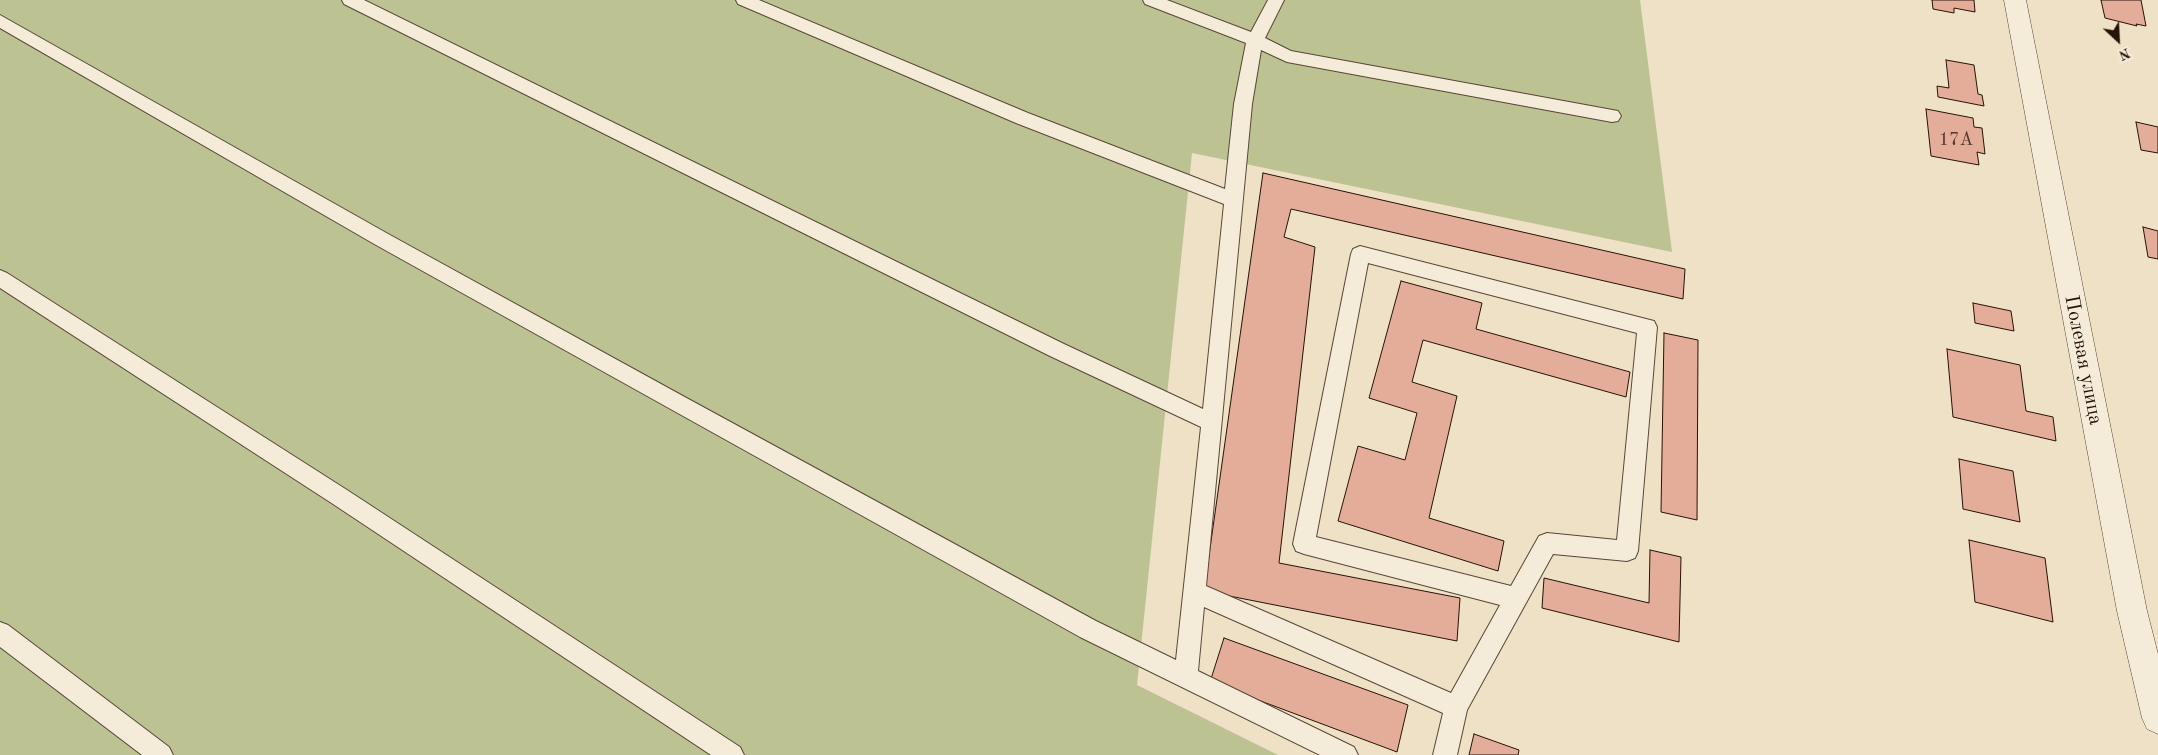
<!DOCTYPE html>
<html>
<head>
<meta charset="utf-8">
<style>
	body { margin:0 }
	#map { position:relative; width:2158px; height:755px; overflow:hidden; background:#eee1c5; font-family:"Old Standard TT",serif }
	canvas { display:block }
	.north { position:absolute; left:2093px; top:15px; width:50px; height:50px; -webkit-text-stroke:4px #f4ecd9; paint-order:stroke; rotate:155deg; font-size:14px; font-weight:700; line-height:20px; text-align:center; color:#261208 }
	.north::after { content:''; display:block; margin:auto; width:18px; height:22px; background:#261208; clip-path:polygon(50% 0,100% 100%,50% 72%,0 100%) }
</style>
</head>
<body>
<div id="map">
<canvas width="2158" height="755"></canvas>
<div class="north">N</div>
</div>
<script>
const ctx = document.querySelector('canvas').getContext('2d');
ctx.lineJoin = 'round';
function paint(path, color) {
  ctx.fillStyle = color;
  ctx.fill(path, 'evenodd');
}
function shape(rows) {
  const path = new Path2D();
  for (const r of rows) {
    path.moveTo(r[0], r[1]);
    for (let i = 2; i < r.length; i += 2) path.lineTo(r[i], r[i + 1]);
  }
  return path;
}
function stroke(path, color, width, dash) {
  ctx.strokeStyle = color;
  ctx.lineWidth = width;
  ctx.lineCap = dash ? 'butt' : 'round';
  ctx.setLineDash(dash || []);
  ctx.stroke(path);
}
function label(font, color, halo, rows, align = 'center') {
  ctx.font = font + ' "Old Standard TT",serif';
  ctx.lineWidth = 4;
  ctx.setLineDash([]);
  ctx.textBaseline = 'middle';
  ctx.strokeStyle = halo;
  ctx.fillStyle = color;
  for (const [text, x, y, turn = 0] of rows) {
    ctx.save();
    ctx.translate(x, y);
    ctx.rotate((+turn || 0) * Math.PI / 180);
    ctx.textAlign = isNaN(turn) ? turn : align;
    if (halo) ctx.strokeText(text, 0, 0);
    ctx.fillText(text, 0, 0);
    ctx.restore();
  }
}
paint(shape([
	[0,0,1640,0,1672,252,1192,153,1137,685,1278,755,0,755]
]), '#bcc292');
const building = shape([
	[1932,0,1974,0,1975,12,1954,8,1954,13,1933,9,1932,0],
	[2101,0,2141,0,2146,26,2136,24,2137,26,2105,18,2101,0],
	[1946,60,1974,65,1978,94,1982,95,1984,106,1938,97,1937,86,1949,88,1946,60],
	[1926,109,1973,118,1974,127,1982,128,1985,154,1977,152,1979,165,1931,156,1926,109],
	[2136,122,2158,127,2158,153,2141,150,2136,122],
	[1263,173,1685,269,1683,299,1291,209,1284,237,1315,247,1279,563,1460,598,1457,641,1204,591,1263,173],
	[2143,227,2158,231,2158,259,2148,257,2143,227],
	[1401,281,1482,303,1476,329,1630,372,1626,397,1423,340,1412,382,1457,396,1429,518,1504,541,1498,571,1338,521,1358,446,1405,460,1417,413,1369,398,1401,281],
	[1973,303,2011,311,2014,331,1975,323,1973,303],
	[1664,333,1698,340,1697,520,1661,512,1664,333],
	[1947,349,2020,365,2026,411,2053,417,2056,441,1953,417,1947,349],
	[1959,459,2013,471,2020,522,1963,509,1959,459],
	[1969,540,2045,558,2053,622,1975,602,1969,540],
	[1650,550,1681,557,1679,642,1542,608,1544,578,1649,603,1650,550],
	[1224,638,1408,705,1397,752,1210,682,1224,638],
	[1474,734,1519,750,1518,755,1469,755,1474,734]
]);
paint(building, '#e3ad9a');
stroke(building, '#261208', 1);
const lane = shape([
	[342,0,364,0,1064,344,1203,409,1224,204,1016,123,738,4,736,0,759,0,1028,113,1225,189,1234,104,1246,43,1145,4,1143,0,1167,0,1251,32,1268,0,1284,0,1265,38,1291,51,1618,111,1621,116,1618,121,1612,122,1287,62,1261,50,1252,104,1206,586,1451,693,1500,605,1304,554,1296,551,1293,544,1351,254,1353,249,1360,246,1654,321,1657,327,1638,551,1635,558,1627,561,1553,554,1467,710,1457,755,1433,755,1443,713,1204,607,1198,671,1354,747,1358,755,1320,755,1080,637,376,245,0,28,0,15,390,235,681,395,1096,621,1176,660,1201,427,1050,356,344,4,342,0],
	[1368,263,1637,333,1617,540,1547,533,1539,536,1511,586,1316,537,1368,263],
	[0,270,7,273,347,490,740,747,744,755,711,755,333,504,0,288,0,270],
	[0,622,8,625,169,747,173,755,142,755,0,647,0,622]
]);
const street = shape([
	[2004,0,2026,0,2147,611,2158,654,2158,734,2147,729,2142,718,2117,611,2004,0]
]);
stroke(lane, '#584637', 2);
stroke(street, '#584637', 1);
paint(lane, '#f4ecd9');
paint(street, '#f4ecd9');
label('18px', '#55392c', null, [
	["17А",1956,140]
]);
label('20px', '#261208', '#f4ecd9', [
	["Полевая улица",2083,360,79]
]);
</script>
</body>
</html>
